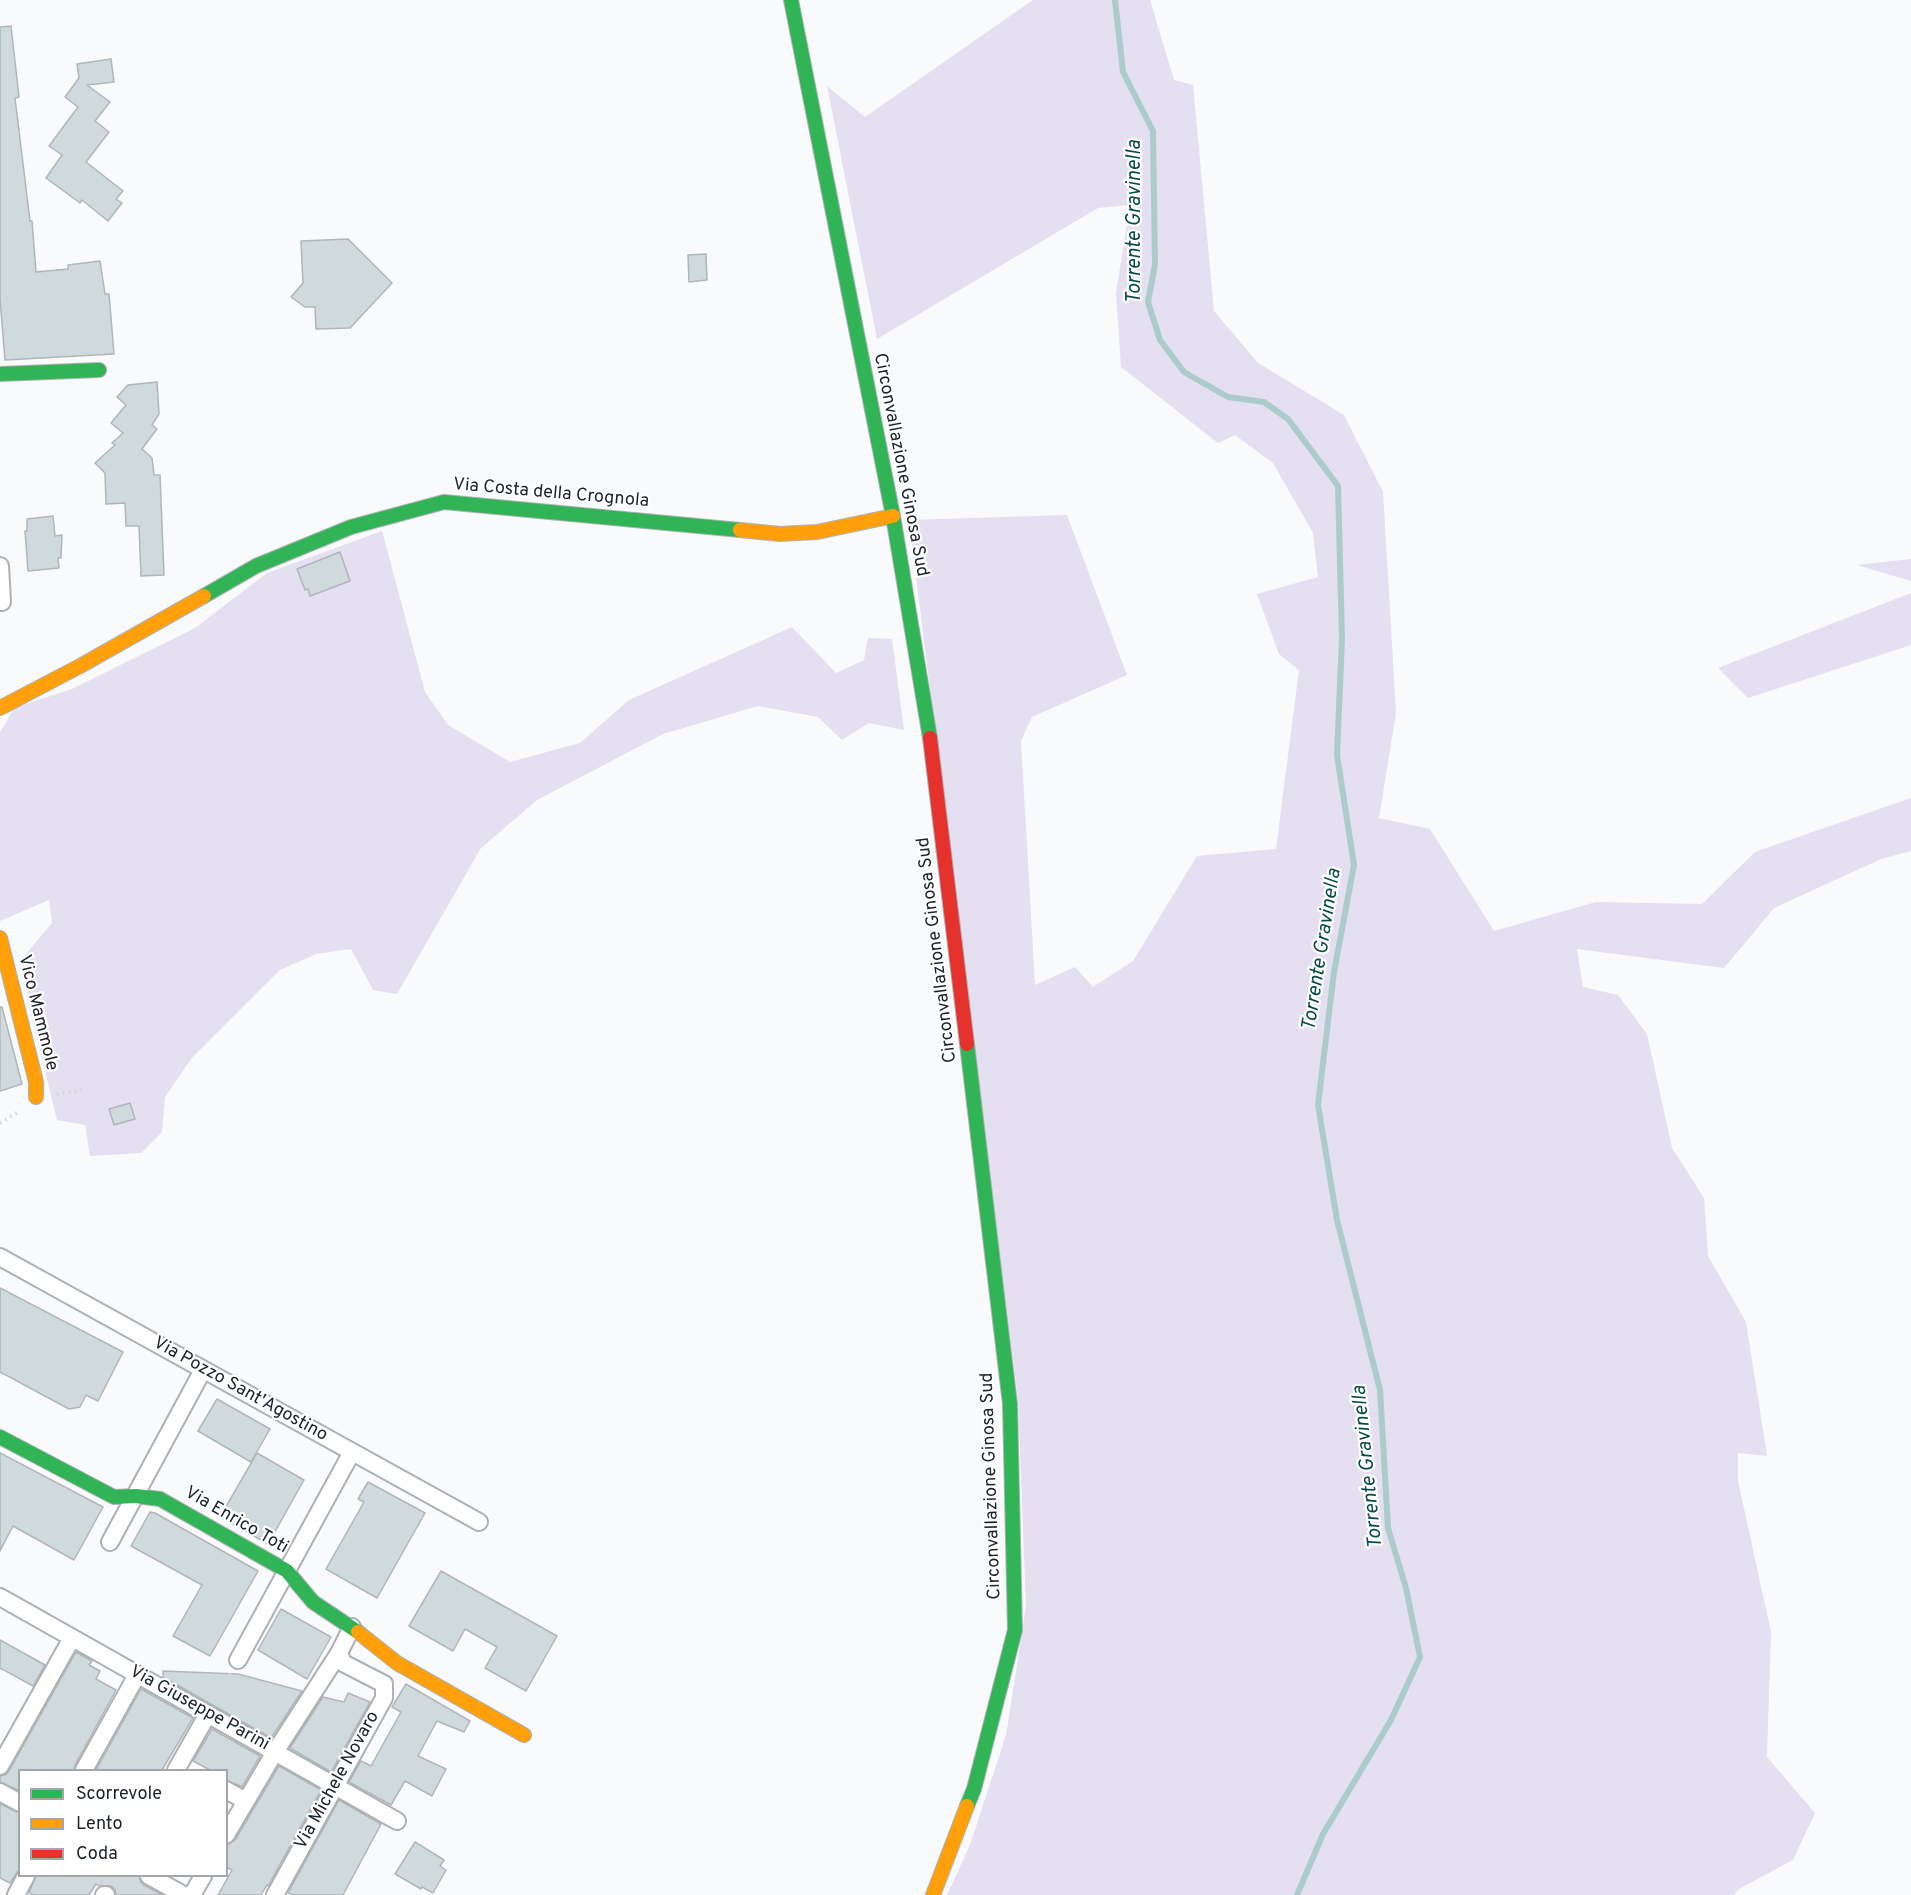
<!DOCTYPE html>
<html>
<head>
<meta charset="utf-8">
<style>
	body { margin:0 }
	#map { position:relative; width:1911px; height:1895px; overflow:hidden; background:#f8fafc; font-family:Overpass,sans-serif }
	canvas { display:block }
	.legend { position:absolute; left:18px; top:1769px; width:210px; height:108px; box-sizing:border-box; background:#fff; border:2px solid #a4a7a9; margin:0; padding:8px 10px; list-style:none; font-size:18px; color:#1b2229 }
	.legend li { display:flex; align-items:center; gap:12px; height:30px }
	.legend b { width:30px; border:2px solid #a4a7a9 }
</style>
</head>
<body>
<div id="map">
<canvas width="1911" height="1895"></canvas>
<ul class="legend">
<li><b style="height:8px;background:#30b455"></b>Scorrevole</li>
<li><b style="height:8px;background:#ff9f0a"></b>Lento</li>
<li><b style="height:8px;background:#e5322d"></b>Coda</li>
</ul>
</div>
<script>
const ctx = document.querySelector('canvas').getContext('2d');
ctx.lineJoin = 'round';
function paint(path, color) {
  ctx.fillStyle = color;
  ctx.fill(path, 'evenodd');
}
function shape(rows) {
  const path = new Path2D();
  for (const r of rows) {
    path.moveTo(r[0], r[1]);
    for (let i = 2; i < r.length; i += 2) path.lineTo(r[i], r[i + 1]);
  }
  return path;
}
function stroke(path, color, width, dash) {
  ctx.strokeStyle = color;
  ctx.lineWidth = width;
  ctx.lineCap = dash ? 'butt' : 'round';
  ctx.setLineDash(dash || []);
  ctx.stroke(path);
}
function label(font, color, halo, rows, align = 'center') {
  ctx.font = font + ' Overpass,sans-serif';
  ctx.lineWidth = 4.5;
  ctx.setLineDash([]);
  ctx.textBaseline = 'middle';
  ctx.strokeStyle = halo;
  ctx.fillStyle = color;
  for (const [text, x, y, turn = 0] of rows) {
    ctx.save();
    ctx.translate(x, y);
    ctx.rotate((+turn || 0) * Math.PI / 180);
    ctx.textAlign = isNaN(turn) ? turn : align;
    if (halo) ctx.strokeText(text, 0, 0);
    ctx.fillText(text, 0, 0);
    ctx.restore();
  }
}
paint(shape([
	[1033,0,1150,0,1174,80,1193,85,1214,311,1258,363,1344,415,1383,492,1396,713,1379,818,1430,829,1494,931,1596,902,1702,904,1755,852,1911,798,1911,851,1881,859,1774,908,1724,968,1577,949,1583,987,1618,995,1647,1034,1672,1148,1704,1198,1708,1256,1746,1322,1767,1456,1738,1453,1738,1481,1771,1632,1767,1757,1815,1813,1793,1860,1739,1889,1734,1895,947,1895,970,1845,1006,1735,1026,1606,1018,1399,909,520,1067,515,1127,675,1032,717,1021,741,1035,985,1075,967,1093,987,1133,961,1197,856,1276,849,1299,670,1279,654,1257,594,1318,577,1313,533,1273,463,1235,435,1218,443,1121,367,1116,293,1130,205,1098,208,877,339,827,86,865,117],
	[382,531,425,692,448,725,510,762,580,743,629,700,792,627,836,673,864,660,868,638,892,639,904,730,869,723,842,740,818,717,758,706,663,734,537,800,481,848,397,994,373,990,351,949,316,954,280,970,191,1059,165,1097,162,1132,141,1153,90,1156,85,1125,57,1120,28,1001,25,955,52,923,49,900,0,921,0,733,14,708,72,689,195,628,267,573],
	[1911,559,1911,581,1857,565],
	[1911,593,1911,645,1748,698,1718,668]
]), '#e4dff1');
stroke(shape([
	[1115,0,1123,72,1153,131,1155,264,1148,302,1160,340,1184,372,1228,397,1264,402,1288,419,1338,486,1342,639,1337,755,1354,865,1334,972,1318,1105,1337,1220,1380,1390,1388,1528,1406,1588,1420,1657,1391,1720,1323,1834,1297,1895]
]), '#accccb', 6);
const building = shape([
	[11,26,19,97,15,98,30,221,32,221,36,272,68,269,68,265,100,261,105,294,109,294,114,354,5,360,0,299,0,27,11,26],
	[111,59,114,82,87,85,110,102,95,121,109,132,86,162,123,191,116,199,122,203,108,221,82,200,80,203,46,178,62,155,49,146,78,107,65,97,79,78,77,64,111,59],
	[348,239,392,283,350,328,316,329,315,307,305,307,291,297,303,283,301,241,348,239],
	[706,254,707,280,689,282,688,255,706,254],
	[157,382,159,414,152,425,157,429,142,449,152,458,154,475,160,475,164,575,141,576,139,526,126,526,125,503,106,504,105,473,95,463,115,445,112,443,123,433,111,423,126,405,117,397,128,385,157,382],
	[53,516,55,536,62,535,61,558,58,558,59,568,28,571,25,531,27,531,27,519,53,516],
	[340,552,350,581,310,596,308,589,305,590,297,569,340,552],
	[0,1007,2,1007,22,1084,0,1091,0,1007],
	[130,1103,135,1119,114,1125,109,1109,130,1103],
	[0,1288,123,1352,98,1401,86,1395,80,1407,69,1409,0,1372,0,1288],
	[217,1399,270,1429,251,1462,198,1431,217,1399],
	[0,1453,103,1507,74,1560,13,1526,0,1551,0,1453],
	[257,1453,304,1480,268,1544,220,1517,257,1453],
	[368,1482,425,1513,377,1598,326,1569,364,1502,358,1499,368,1482],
	[150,1512,155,1513,258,1571,210,1656,173,1636,202,1585,131,1546,150,1512],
	[441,1571,557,1636,526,1691,485,1668,497,1647,465,1629,453,1651,409,1626,441,1571],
	[281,1609,331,1637,307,1679,258,1650,281,1609],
	[0,1640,45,1665,33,1686,0,1668,0,1640],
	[76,1652,92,1661,89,1665,100,1671,96,1679,116,1690,75,1765,74,1770,20,1770,20,1791,0,1782,0,1776,5,1775,9,1771,76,1652],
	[163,1671,238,1674,302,1691,271,1738,163,1677,163,1671],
	[406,1684,470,1721,464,1732,437,1721,418,1756,446,1769,432,1796,405,1781,391,1805,349,1782,361,1761,371,1766,401,1712,392,1707,406,1684],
	[141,1689,193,1718,162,1770,96,1770,141,1689],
	[348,1693,370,1702,331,1772,290,1748,323,1697,344,1702,348,1693],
	[212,1729,260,1756,242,1787,226,1780,226,1770,210,1770,193,1761,212,1729],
	[279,1766,321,1790,268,1886,267,1885,261,1895,218,1895,232,1870,226,1867,226,1845,235,1840,279,1766],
	[339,1800,381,1824,343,1895,293,1895,288,1893,339,1800],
	[0,1804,20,1813,20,1868,10,1883,0,1878,0,1804],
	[415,1842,444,1860,440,1866,446,1870,433,1893,422,1887,421,1889,395,1874,415,1842],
	[36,1875,139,1875,140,1881,144,1885,162,1895,116,1895,115,1889,111,1886,99,1886,96,1884,89,1895,33,1895,29,1893,36,1875]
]);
paint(building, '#d0d9dc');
stroke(building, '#b0b6b9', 1.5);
const street = shape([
	[0,566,2,602,0,602],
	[0,1257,479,1522],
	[110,1542,203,1370],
	[0,1597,397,1821],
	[238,1660,352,1452],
	[0,1766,72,1638],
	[84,1770,137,1675],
	[176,1770,208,1714],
	[226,1790,246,1801],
	[0,1792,20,1803],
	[226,1835,275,1752,339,1653,352,1627],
	[149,1876,184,1895],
	[16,1895,26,1876],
	[104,1895,106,1895],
	[192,1895,203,1876],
	[275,1895,384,1698,384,1684,343,1663,339,1653]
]);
const fast = shape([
	[791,0,893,516,930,738],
	[0,374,99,370],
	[204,596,256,566,351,527,444,502,740,530],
	[967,1044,1010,1404,1015,1630,974,1789,967,1806],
	[0,1437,114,1497,136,1496,160,1499,287,1571,313,1602,358,1632]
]);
const slow = shape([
	[740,530,780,534,817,532,893,516],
	[0,708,82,665,204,596],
	[0,938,36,1082,36,1097],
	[358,1632,397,1663,524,1735],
	[933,1895,967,1806]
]);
const jam = shape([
	[930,738,967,1044]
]);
stroke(street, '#adb1b5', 20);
stroke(fast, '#adb1b5', 16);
stroke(slow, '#adb1b5', 16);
stroke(jam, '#adb1b5', 16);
stroke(shape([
	[57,1094,83,1090],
	[0,1123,20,1111],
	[215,1701,231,1673]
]), '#d6d6d7', 4, [1.5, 4.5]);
stroke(street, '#fefeff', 16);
stroke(fast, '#30b455', 14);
stroke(slow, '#ff9f0a', 14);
stroke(jam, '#e5322d', 14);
label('18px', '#1b2229', '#fff', [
	["Circonvallazione Ginosa Sud",900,465,79],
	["Via Costa della Crognola",551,494,5],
	["Circonvallazione Ginosa Sud",938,950,-97],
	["Vico Mammole",37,1013,76],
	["Via Pozzo Sant'Agostino",240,1390,29],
	["Circonvallazione Ginosa Sud",992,1486,-92],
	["Via Enrico Toti",236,1521,30],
	["Via Giuseppe Parini",199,1709,29],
	["Via Michele Novaro",338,1781,-61]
]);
label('italic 20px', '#074b49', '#fff', [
	["Torrente Gravinella",1136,222,-90],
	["Torrente Gravinella",1323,950,-81],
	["Torrente Gravinella",1369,1467,-96]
]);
</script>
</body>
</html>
